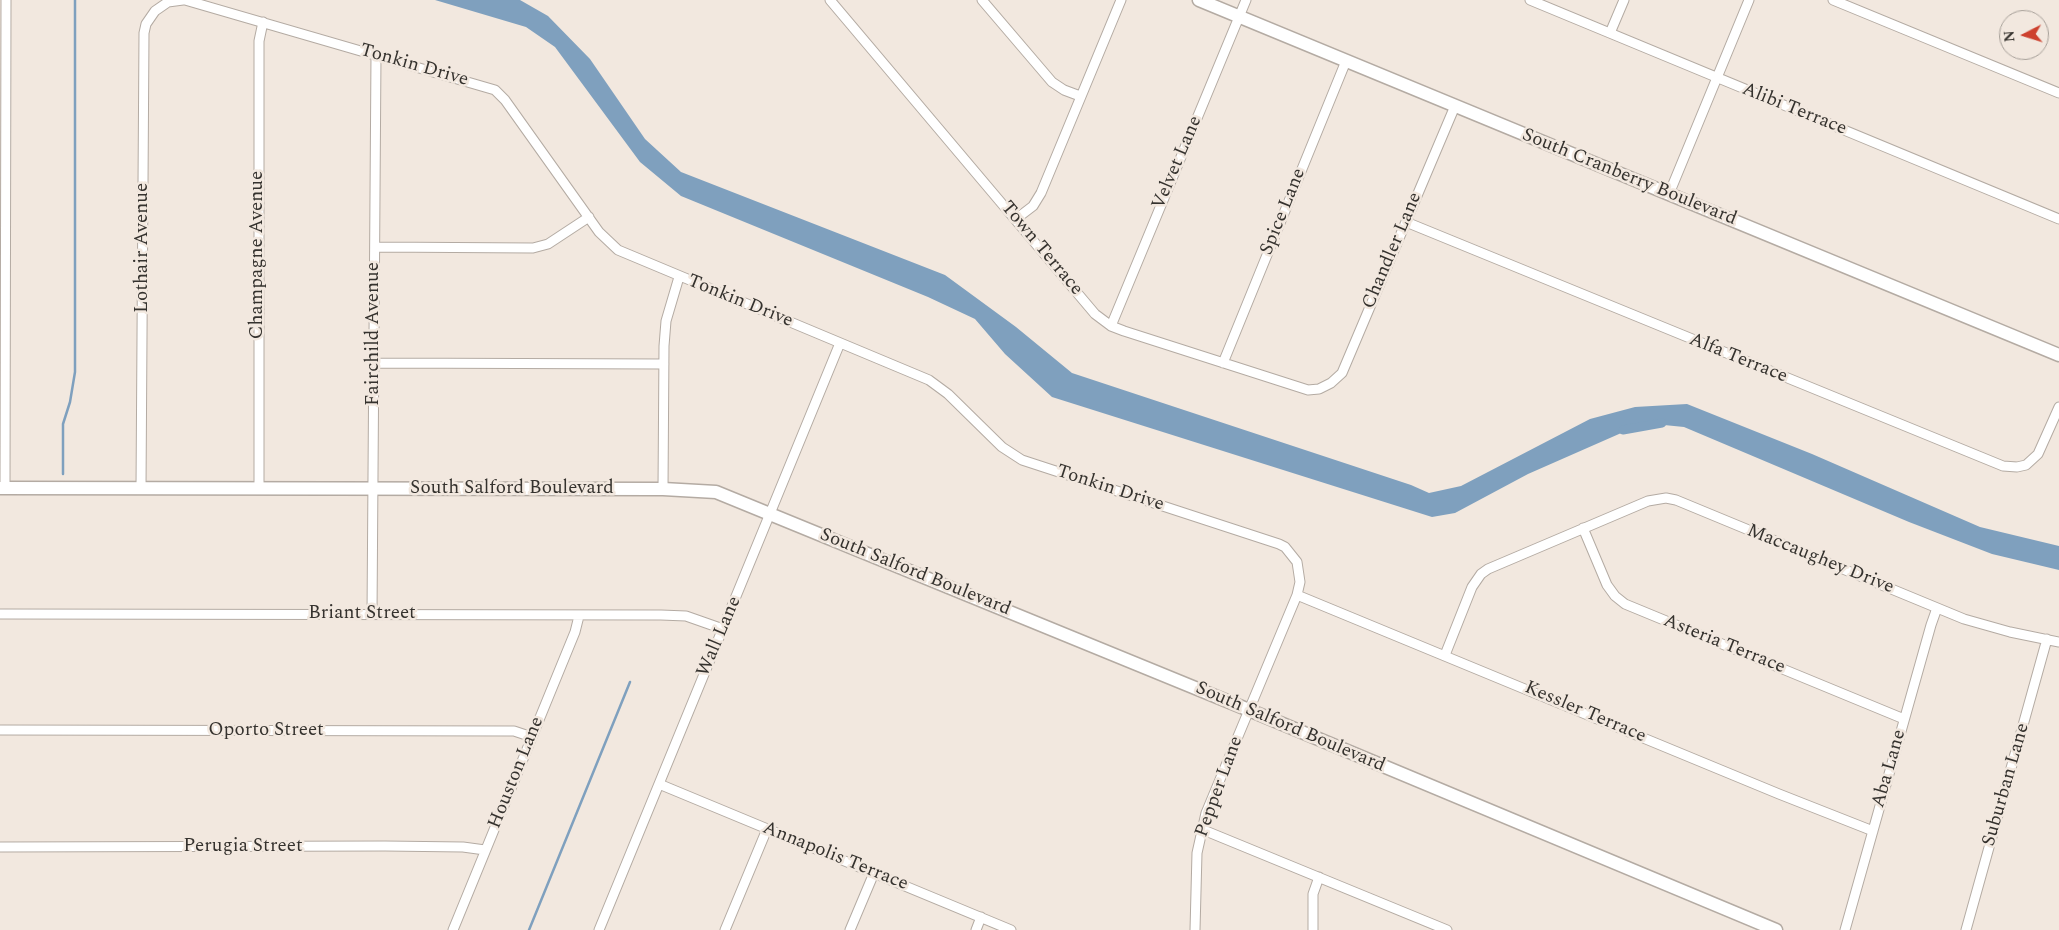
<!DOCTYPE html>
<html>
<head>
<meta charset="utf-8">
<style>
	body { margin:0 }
	#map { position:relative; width:2059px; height:930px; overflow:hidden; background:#f2e8df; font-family:Spectral,serif }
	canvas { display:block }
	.north { position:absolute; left:1999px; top:10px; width:50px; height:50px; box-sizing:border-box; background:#f2e8df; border:1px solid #a69f98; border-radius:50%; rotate:265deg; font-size:14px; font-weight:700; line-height:20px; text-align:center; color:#35322e }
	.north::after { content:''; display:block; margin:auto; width:18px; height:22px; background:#cd412e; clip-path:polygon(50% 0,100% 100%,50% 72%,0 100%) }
</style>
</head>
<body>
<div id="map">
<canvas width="2059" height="930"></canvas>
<div class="north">N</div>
</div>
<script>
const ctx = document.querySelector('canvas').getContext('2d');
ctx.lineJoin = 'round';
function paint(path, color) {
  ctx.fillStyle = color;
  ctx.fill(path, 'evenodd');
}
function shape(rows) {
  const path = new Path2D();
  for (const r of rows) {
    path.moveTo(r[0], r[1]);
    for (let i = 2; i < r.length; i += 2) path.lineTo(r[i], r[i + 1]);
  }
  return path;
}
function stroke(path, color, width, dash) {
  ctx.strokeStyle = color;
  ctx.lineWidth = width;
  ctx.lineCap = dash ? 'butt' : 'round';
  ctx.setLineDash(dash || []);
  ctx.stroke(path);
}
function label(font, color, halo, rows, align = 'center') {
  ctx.font = font + ' Spectral,serif';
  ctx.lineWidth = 5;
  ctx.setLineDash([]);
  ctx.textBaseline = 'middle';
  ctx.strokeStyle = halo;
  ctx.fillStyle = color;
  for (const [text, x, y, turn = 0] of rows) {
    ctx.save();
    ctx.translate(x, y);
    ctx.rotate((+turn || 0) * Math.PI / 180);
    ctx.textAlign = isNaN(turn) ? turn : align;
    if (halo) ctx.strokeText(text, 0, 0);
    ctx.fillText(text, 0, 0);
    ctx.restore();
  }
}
paint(shape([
	[435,0,520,0,548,16,590,59,645,139,681,172,945,275,1016,327,1072,373,1411,485,1429,493,1461,486,1590,419,1635,407,1687,404,1812,454,1980,527,2059,546,2059,570,1992,554,1909,522,1684,427,1644,423,1528,474,1455,513,1432,517,1052,397,1005,354,975,319,928,297,681,196,640,162,555,47,526,27]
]), '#7fa0be');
stroke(shape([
	[63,474,63,424,70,402,75,372,75,0],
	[529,930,630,682]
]), '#7fa0be', 2.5);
stroke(shape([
	[1623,430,1662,423]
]), '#7fa0be', 9);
const street = shape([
	[185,0,495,90,505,100,599,232,618,250,929,380,948,394,1002,447,1022,460,1279,544,1285,547,1297,562,1300,582,1297,595,1206,813,1197,853,1195,930],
	[830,0,1095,314,1111,326,1124,331,1308,390,1319,389,1331,383,1342,373,1455,106],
	[982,0,1052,82,1064,90,1080,96],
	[1530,0,2059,219],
	[1833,0,2059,93],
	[1610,33,1624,0],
	[1669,194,1749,0],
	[1016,219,1033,206,1041,193,1121,0],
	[1406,222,2003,466,2017,467,2026,465,2038,454,2059,407],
	[375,247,533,248,548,244,589,217],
	[1111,326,1246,0],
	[374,363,664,364],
	[1223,363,1346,61],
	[5,488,6,0],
	[141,488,144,33,146,24,155,11,168,2,183,0],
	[259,489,259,41,263,22],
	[663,489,664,346,666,321,679,277],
	[1583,528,1607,585,1615,596,1625,604,1904,719],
	[1297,595,1779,794,1873,831],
	[0,614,661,615,686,616,723,629],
	[372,614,376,55],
	[1445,655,1472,587,1481,574,1488,569,1648,501,1666,498,1676,500,1964,619,2010,632,2059,642],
	[0,730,514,731,532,737],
	[659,784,1011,930],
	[1201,829,1447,930],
	[0,847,385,846,463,847,485,850],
	[453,930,575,632,579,616],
	[599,930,840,343],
	[725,930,767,829],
	[850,930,874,873],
	[976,930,981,917],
	[1313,930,1313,894,1319,877],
	[1845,930,1931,625,1937,608],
	[1966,930,2047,639]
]);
const secondary = shape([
	[1199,0,2059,355],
	[0,488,663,489,716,492,1249,710,1776,930]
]);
stroke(street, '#b4aba3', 11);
stroke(secondary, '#b4aba3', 15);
stroke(street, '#fff', 9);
stroke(secondary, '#fff', 12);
label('19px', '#35322e', '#f2e8df', [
	["Tonkin Drive",414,66,16],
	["Alibi Terrace",1794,110,22],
	["Velvet Lane",1178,163,-67],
	["South Cranberry Boulevard",1629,178,22],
	["Spice Lane",1284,212,-68],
	["Lothair Avenue",143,248,-90],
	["Town Terrace",1041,249,50],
	["Chandler Lane",1393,251,-67],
	["Champagne Avenue",258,255,-90],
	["Tonkin Drive",740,302,22],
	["Fairchild Avenue",374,334,-90],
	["Alfa Terrace",1738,359,22],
	["South Salford Boulevard",512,489],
	["Tonkin Drive",1110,489,18],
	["Maccaughey Drive",1820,560,22],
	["South Salford Boulevard",915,573,22],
	["Briant Street",362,614],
	["Wall Lane",720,637,-67],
	["Asteria Terrace",1724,645,22],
	["Kessler Terrace",1585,713,23],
	["South Salford Boulevard",1290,728,23],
	["Oporto Street",266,731],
	["Aba Lane",1890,769,-74],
	["Houston Lane",517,773,-68],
	["Suburban Lane",2007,785,-74],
	["Pepper Lane",1220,787,-70],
	["Perugia Street",243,847],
	["Annapolis Terrace",835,857,22]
]);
</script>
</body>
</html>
